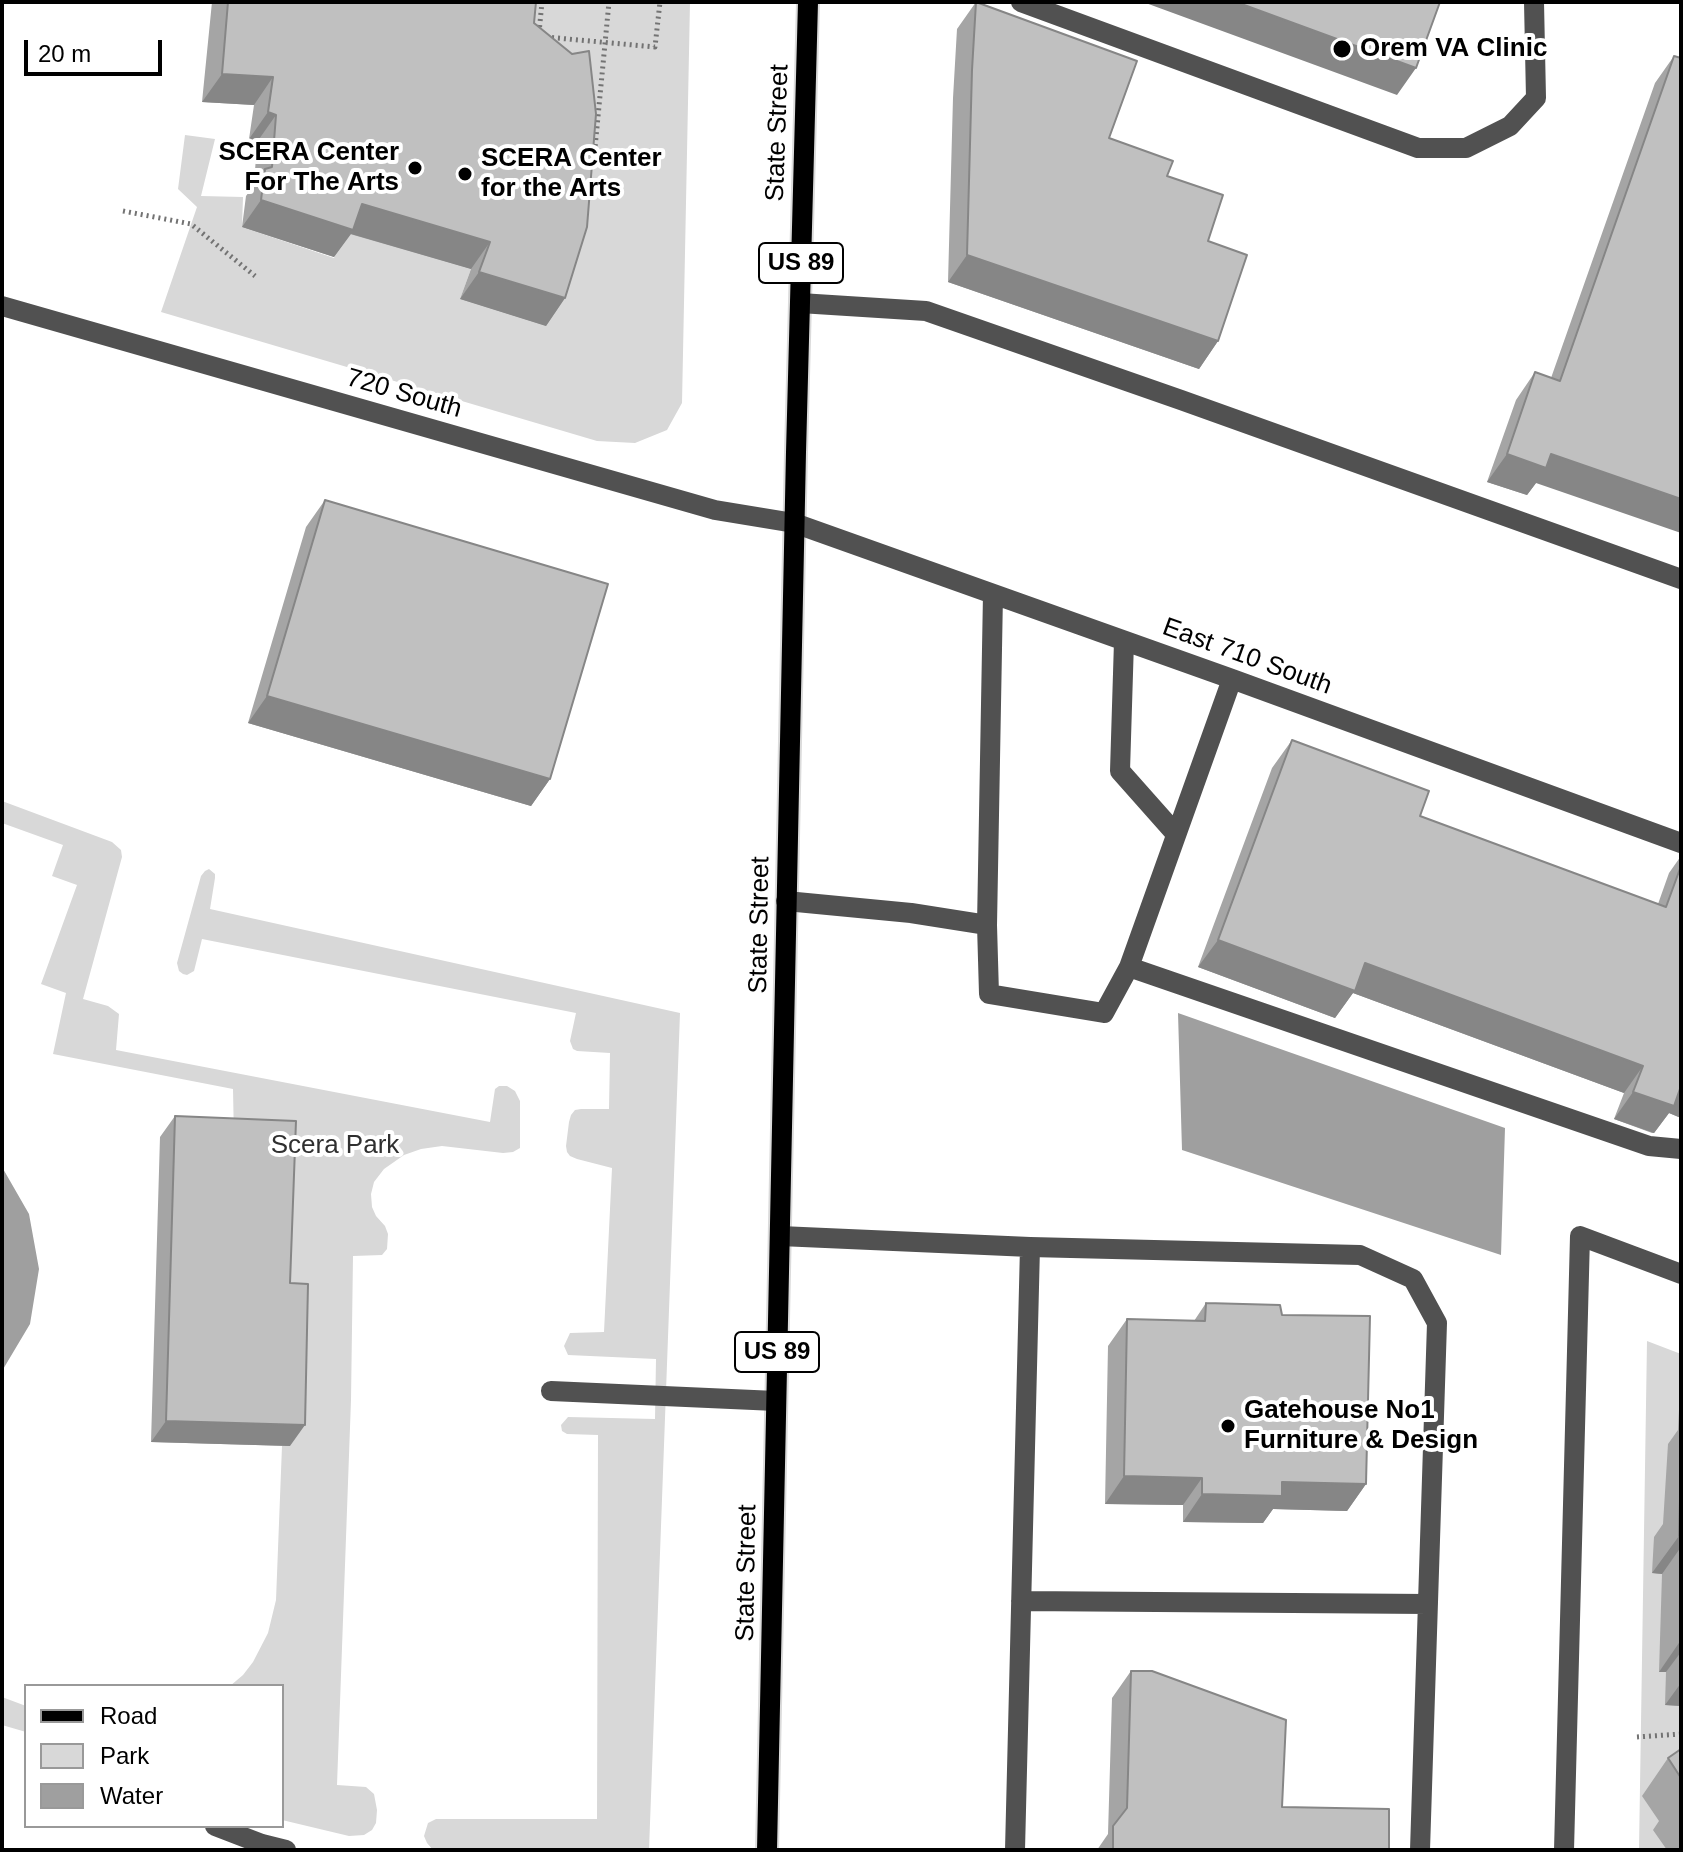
<!DOCTYPE html>
<html>
<head>
<meta charset="utf-8">
<style>
	body { margin:0 }
	#map { position:relative; width:1683px; height:1852px; overflow:hidden; background:#fff; font-family:Helvetica,sans-serif }
	canvas { display:block }
	.frame { position:absolute; inset:0; border:4px solid #000; pointer-events:none }
	.legend { position:absolute; left:24px; top:1684px; width:260px; height:144px; box-sizing:border-box; background:#fff; border:2px solid #999; margin:0; padding:10px 14px; list-style:none; font-size:24px; color:#000 }
	.legend li { display:flex; align-items:center; gap:16px; height:40px }
	.legend b { width:40px; border:2px solid #999 }
	.scale { position:absolute; left:24px; top:40px; width:138px; height:36px; box-sizing:border-box; border:4px solid #000; border-top:0; padding-left:10px; font-size:24px; line-height:28px; white-space:nowrap; color:#000; -webkit-text-stroke:6px #fff; paint-order:stroke }
</style>
</head>
<body>
<div id="map">
<canvas width="1683" height="1852"></canvas>
<div class="frame"></div>
<ul class="legend">
<li><b style="height:10px;background:#000"></b>Road</li>
<li><b style="height:22px;background:#d8d8d8"></b>Park</li>
<li><b style="height:22px;background:#9f9f9f"></b>Water</li>
</ul>
<div class="scale">20 m</div>
</div>
<script>
const ctx = document.querySelector('canvas').getContext('2d');
ctx.lineJoin = 'round';
function paint(path, color) {
  ctx.fillStyle = color;
  ctx.fill(path, 'evenodd');
}
function shape(rows) {
  const path = new Path2D();
  for (const r of rows) {
    path.moveTo(r[0], r[1]);
    for (let i = 2; i < r.length; i += 2) path.lineTo(r[i], r[i + 1]);
  }
  return path;
}
function stroke(path, color, width, dash) {
  ctx.strokeStyle = color;
  ctx.lineWidth = width;
  ctx.lineCap = dash ? 'butt' : 'round';
  ctx.setLineDash(dash || []);
  ctx.stroke(path);
}
function label(font, color, halo, rows, align = 'center') {
  ctx.font = font + ' Helvetica,sans-serif';
  ctx.lineWidth = 8;
  ctx.setLineDash([]);
  ctx.textBaseline = 'middle';
  ctx.strokeStyle = halo;
  ctx.fillStyle = color;
  for (const [text, x, y, turn = 0] of rows) {
    ctx.save();
    ctx.translate(x, y);
    ctx.rotate((+turn || 0) * Math.PI / 180);
    ctx.textAlign = isNaN(turn) ? turn : align;
    if (halo) ctx.strokeText(text, 0, 0);
    ctx.fillText(text, 0, 0);
    ctx.restore();
  }
}
paint(shape([
	[521,2,690,2,682,403,667,430,635,443,597,441,161,312,197,207,178,189,185,135,215,139,201,196,243,197,242,227,334,258,344,232,471,269,460,299,546,326,569,255],
	[2,801,112,842,121,850,122,857,83,999,108,1006,119,1014,116,1050,490,1122,495,1089,499,1086,507,1086,515,1091,520,1101,520,1148,513,1152,503,1153,442,1146,421,1149,404,1155,384,1169,374,1182,371,1194,372,1207,376,1216,385,1226,388,1234,387,1249,382,1255,353,1256,351,1400,337,1785,366,1787,374,1794,377,1810,376,1823,372,1830,364,1835,349,1836,282,1820,282,1686,230,1686,243,1675,253,1662,268,1633,276,1600,282,1446,290,1446,234,1140,233,1089,53,1054,66,993,41,984,77,885,52,876,63,845,2,823],
	[209,869,215,874,215,878,210,909,680,1013,649,1850,433,1850,427,1843,424,1836,428,1823,436,1819,597,1819,598,1435,567,1434,562,1431,561,1425,568,1417,655,1419,656,1359,568,1355,564,1346,570,1333,604,1332,612,1168,577,1159,570,1156,567,1152,566,1146,569,1122,571,1115,575,1110,581,1109,609,1109,610,1053,577,1051,573,1049,570,1041,576,1013,202,939,194,971,187,975,183,974,179,971,177,963,201,876,205,871],
	[1647,1341,1681,1354,1681,1850,1639,1850],
	[2,1697,26,1706,26,1732,2,1725]
]), '#d8d8d8');
paint(shape([
	[1178,1013,1505,1128,1501,1255,1182,1150],
	[2,1167,29,1214,39,1269,30,1324,2,1371]
]), '#9f9f9f');
const major = shape([
	[767,1850,796,452,808,2]
]);
stroke(major, '#dbdbdb', 24);
stroke(shape([
	[539,33,542,2],
	[546,37,655,47,660,2],
	[594,158,609,2],
	[123,211,191,224,255,276],
	[1637,1737,1681,1734]
]), '#737373', 5, [2, 4]);
stroke(shape([
	[1021,2,1418,148,1466,148,1510,126,1536,98,1534,2],
	[800,303,926,311,1181,400,1681,579],
	[2,306,715,510,794,523,1232,679,1681,843],
	[1124,641,1120,771,1175,833],
	[786,901,911,913,987,925,989,994,1104,1013,1129,967,1232,679],
	[987,925,993,594],
	[1129,967,1649,1146,1681,1149],
	[780,1236,1030,1247,1360,1255,1413,1279,1437,1323,1420,1850],
	[551,1391,776,1401],
	[1021,1601,1428,1604],
	[215,1826,262,1844,286,1850],
	[1015,1850,1030,1247],
	[1564,1850,1580,1236,1681,1274]
]), '#515151', 20);
stroke(major, '#000', 20);
paint(shape([
	[212,2,536,2,534,23,565,298,546,326,460,299,471,269,350,234,334,257,242,227,246,196,254,185,257,142,249,139,254,105,202,102],
	[976,2,1109,138,1167,176,1208,241,1218,341,1199,369,948,282,953,98,957,29],
	[1674,56,1536,483,1527,495,1487,482,1516,400,1535,372,1551,378,1655,83],
	[325,500,550,779,531,806,248,723,306,527],
	[1292,740,1420,816,1658,904,1669,873,1681,856,1681,1118,1669,1113,1654,1133,1652,1133,1614,1119,1624,1093,1353,993,1335,1018,1198,967,1272,768],
	[175,1116,290,1283,290,1446,151,1442,160,1137],
	[1206,1303,1282,1315,1366,1484,1347,1511,1273,1509,1263,1523,1183,1522,1183,1505,1105,1504,1108,1346,1127,1319,1194,1321],
	[1681,1406,1681,1706,1665,1705,1666,1672,1659,1672,1662,1574,1652,1573,1654,1537,1663,1524,1668,1444,1678,1430,1679,1410],
	[1131,1671,1282,1807,1389,1850,1097,1850,1108,1834,1112,1698],
	[1681,1749,1681,1850,1667,1850,1653,1830,1659,1821,1642,1796,1668,1758]
]), '#a5a5a5');
paint(shape([
	[1143,2,1236,2,1416,68,1397,95],
	[222,74,273,77,254,105,202,102],
	[268,112,276,115,257,142,249,139],
	[261,200,362,204,490,242,471,269,351,234,334,257,242,227],
	[967,255,1218,341,1199,369,948,282],
	[479,272,565,298,546,326,460,299],
	[1507,454,1551,454,1681,499,1681,533,1536,483,1527,495,1487,482],
	[267,696,550,779,531,806,248,723],
	[1218,940,1365,963,1643,1066,1624,1093,1353,993,1335,1018,1198,967],
	[1681,1085,1681,1118,1669,1113,1654,1133,1614,1119,1633,1092],
	[166,1421,305,1425,290,1446,151,1442],
	[1124,1476,1202,1478,1183,1505,1105,1504],
	[1282,1482,1366,1484,1347,1511,1273,1509,1263,1523,1183,1522,1202,1494],
	[1679,1536,1681,1536,1681,1547,1662,1574,1652,1573],
	[1681,1640,1681,1652,1666,1672,1659,1672],
	[1681,1683,1681,1706,1665,1705]
]), '#868686');
const building = shape([
	[228,2,536,2,534,23,572,54,589,51,596,114,587,227,565,298,479,272,490,242,362,204,353,230,261,200,265,169,272,167,276,115,268,112,273,77,222,74,228,2],
	[976,2,1137,61,1109,138,1173,161,1167,176,1223,195,1208,241,1247,255,1218,341,967,255,972,70,976,2],
	[1236,2,1440,2,1416,68,1236,2],
	[1674,56,1681,58,1681,499,1551,454,1546,468,1507,454,1535,372,1560,381,1674,56],
	[325,500,608,584,550,779,267,696,325,500],
	[1292,740,1429,791,1420,816,1666,907,1681,866,1681,1086,1674,1106,1633,1092,1643,1066,1365,963,1355,991,1218,940,1292,740],
	[175,1116,296,1121,290,1283,308,1284,305,1425,166,1421,175,1116],
	[1206,1303,1280,1305,1282,1315,1370,1316,1366,1484,1282,1482,1282,1496,1202,1494,1202,1478,1124,1476,1127,1319,1205,1321,1206,1303],
	[1680,1499,1681,1499,1681,1536,1679,1536,1680,1499],
	[1131,1671,1152,1671,1286,1720,1282,1807,1389,1809,1389,1850,1113,1850,1113,1826,1127,1808,1131,1671],
	[1681,1749,1681,1778,1668,1758,1681,1749]
]);
paint(building, '#c0c0c0');
stroke(building, '#868686', 2);
for (const [x, y, r, color] of [
	[1342,49,10,"#000"],
	[415,168,8,"#000"],
	[465,174,8,"#000"],
	[1228,1426,8,"#000"]
]) {
  const dot = new Path2D();
  dot.arc(x, y, r, 0, 2 * Math.PI);
  ctx.fillStyle = color;
  ctx.fill(dot);
  stroke(dot, '#fff', 3);
}
for (const [x, y, w] of [
	[801,263,84],
	[777,1352,84]
]) {
  const box = new Path2D();
  box.roundRect(x - w / 2, y - 20, w, 40, 6);
  ctx.fillStyle = '#fff';
  ctx.fill(box);
  stroke(box, '#000', 2);
}
label('bold 24px', '#000', null, [
	["US 89",801,263],
	["US 89",777,1352]
]);
label('bold 26px', '#000', '#fff', [
	["Orem VA Clinic",1360,49],
	["SCERA Center",399,153,"right"],
	["For The Arts",399,183,"right"],
	["SCERA Center",481,159],
	["for the Arts",481,189],
	["Gatehouse No1",1244,1411],
	["Furniture & Design",1244,1441]
], 'left');
label('26px', '#000', '#fff', [
	["State Street",778,133,-88],
	["720 South",404,394,16],
	["East 710 South",1247,657,20],
	["State Street",760,925,-89],
	["State Street",747,1573,-89]
]);
label('26px', '#2f2f2f', '#fff', [
	["Scera Park",335,1146]
]);
</script>
</body>
</html>
